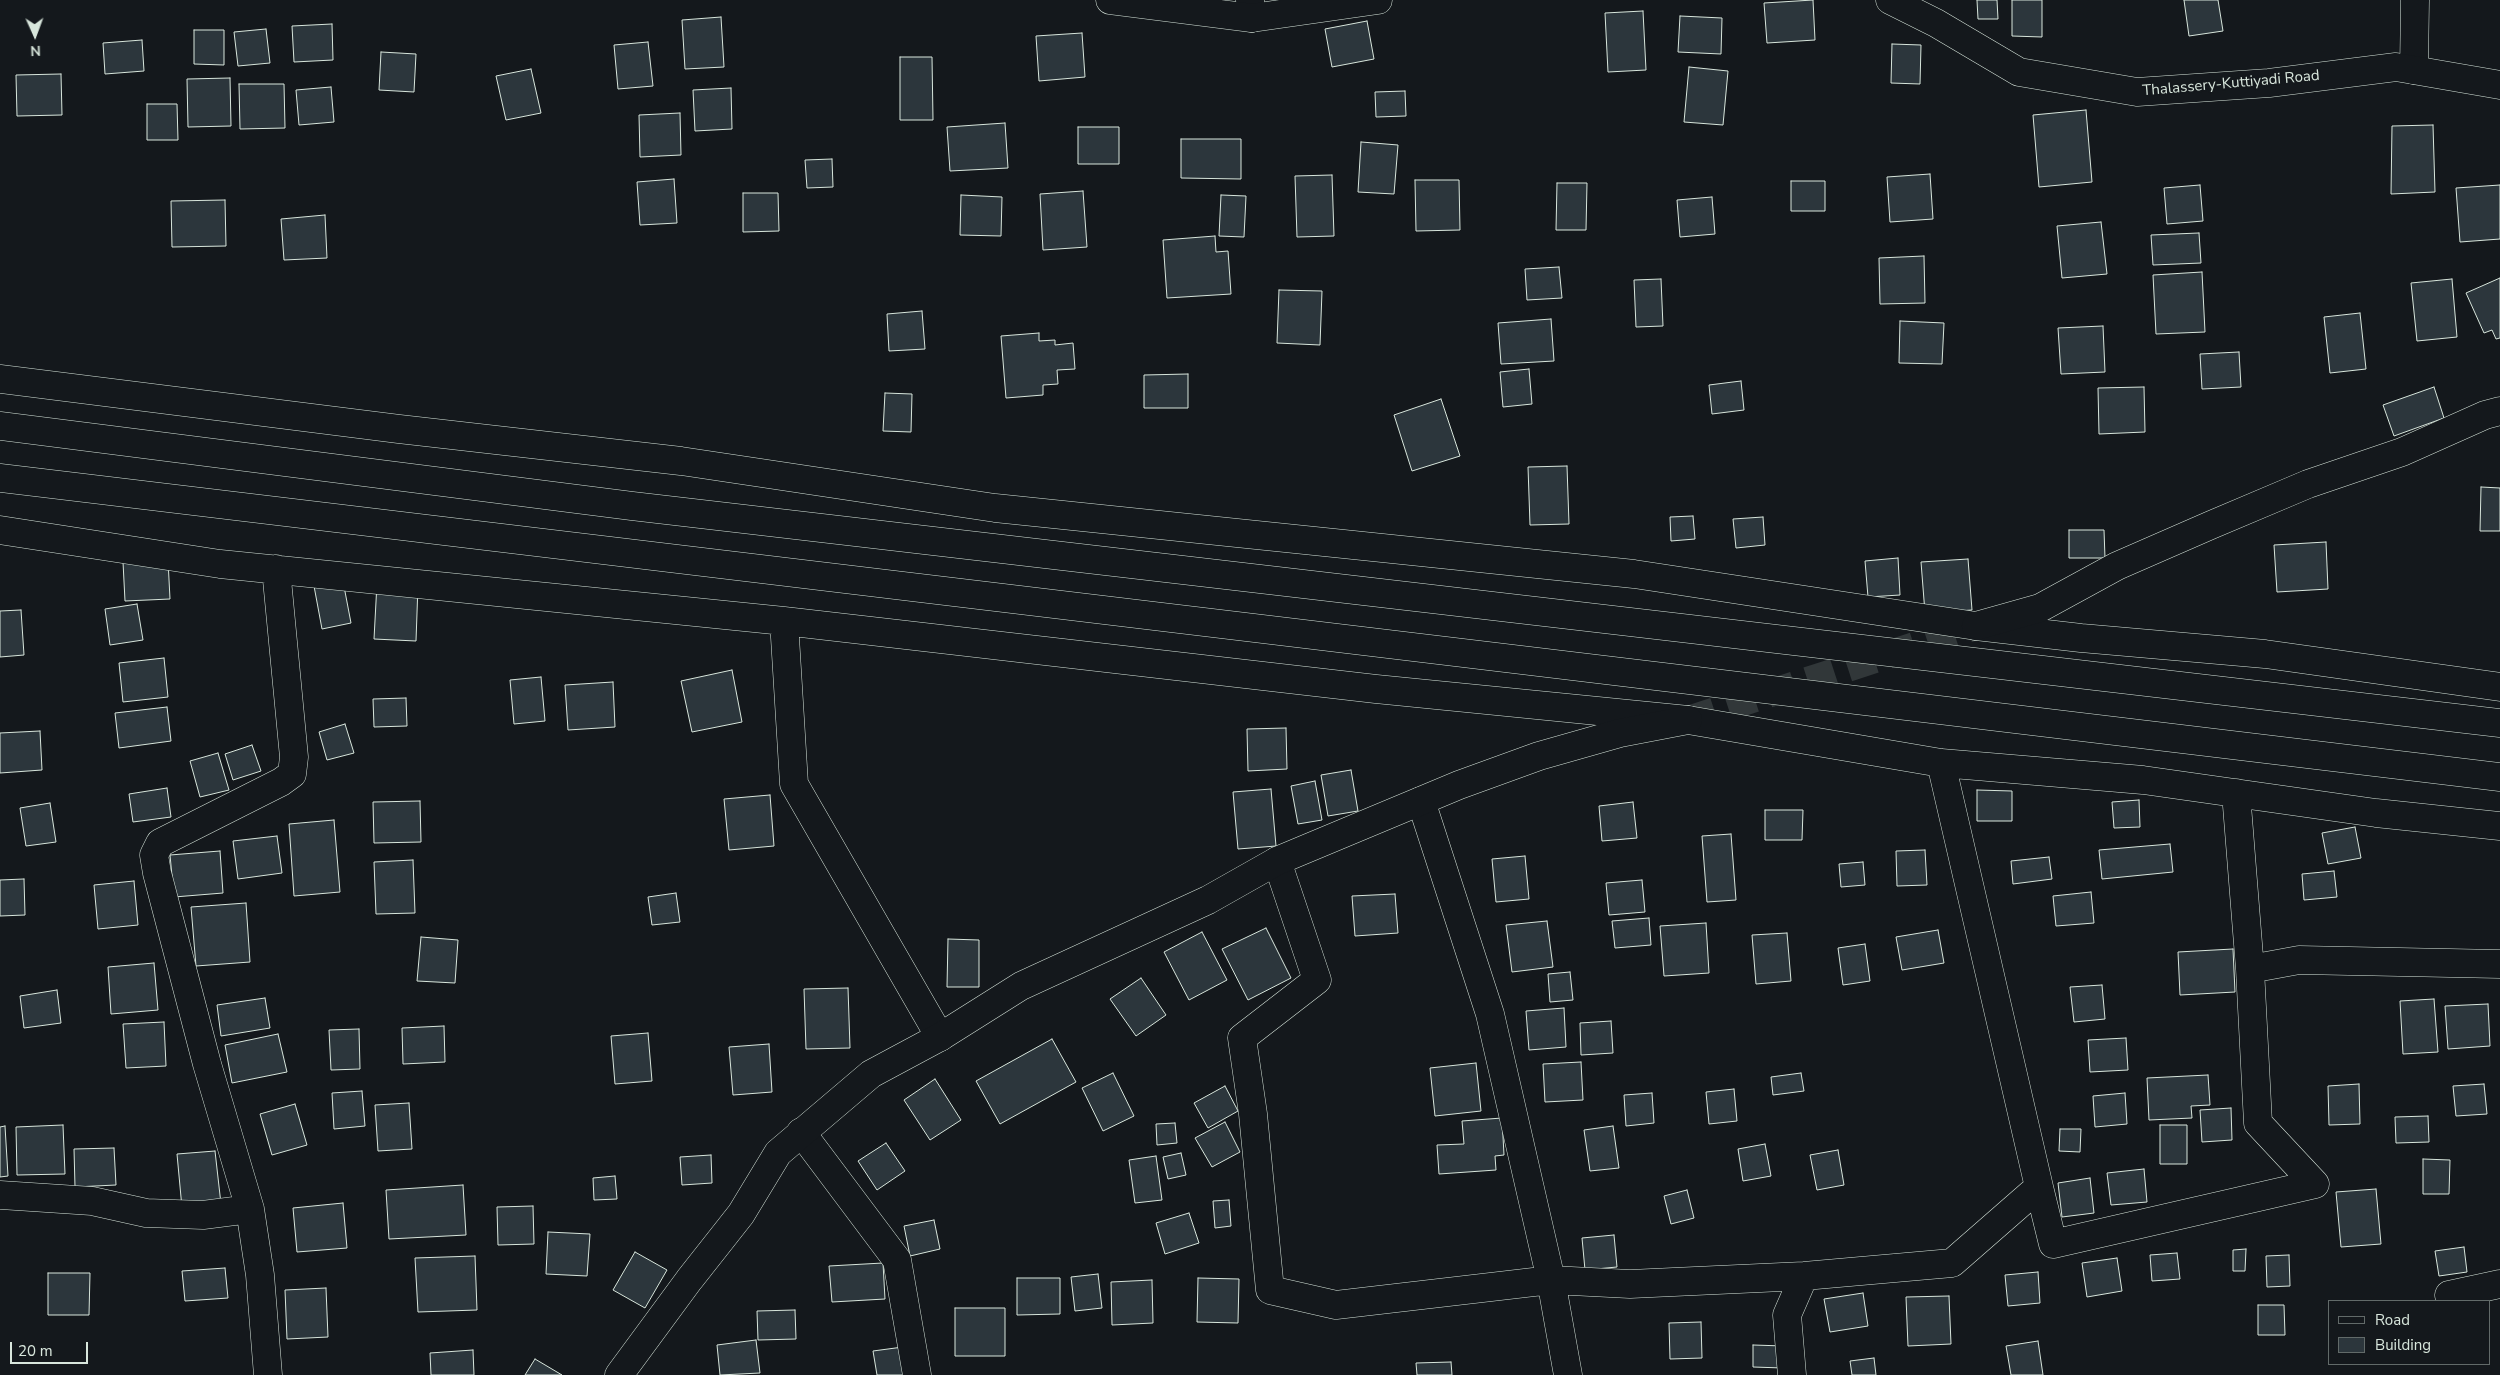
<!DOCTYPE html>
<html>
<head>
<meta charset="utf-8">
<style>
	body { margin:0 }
	#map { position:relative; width:2500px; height:1375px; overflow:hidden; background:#14181c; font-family:"Nunito Sans",sans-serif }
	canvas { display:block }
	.legend { position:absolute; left:2328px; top:1300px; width:162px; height:65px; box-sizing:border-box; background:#14181c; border:1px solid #626a69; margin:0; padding:6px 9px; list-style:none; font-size:15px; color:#d8e6dc }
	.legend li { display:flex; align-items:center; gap:10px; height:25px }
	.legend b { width:25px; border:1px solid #626a69 }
	.north { position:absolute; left:10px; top:10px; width:50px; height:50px; -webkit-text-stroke:4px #14181c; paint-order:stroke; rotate:178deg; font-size:14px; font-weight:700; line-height:20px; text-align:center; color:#d8e6dc }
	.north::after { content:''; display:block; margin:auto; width:18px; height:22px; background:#d8e6dc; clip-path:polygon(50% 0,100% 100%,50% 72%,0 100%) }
	.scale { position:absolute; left:10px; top:1342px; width:78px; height:22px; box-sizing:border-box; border:2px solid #d8e6dc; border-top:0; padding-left:6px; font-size:15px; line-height:18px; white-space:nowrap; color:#d8e6dc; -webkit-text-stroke:4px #14181c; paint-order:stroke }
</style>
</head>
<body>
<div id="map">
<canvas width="2500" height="1375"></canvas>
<ul class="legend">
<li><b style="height:6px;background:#14181c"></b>Road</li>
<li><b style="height:14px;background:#2c363c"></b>Building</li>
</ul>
<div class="north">N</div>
<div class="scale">20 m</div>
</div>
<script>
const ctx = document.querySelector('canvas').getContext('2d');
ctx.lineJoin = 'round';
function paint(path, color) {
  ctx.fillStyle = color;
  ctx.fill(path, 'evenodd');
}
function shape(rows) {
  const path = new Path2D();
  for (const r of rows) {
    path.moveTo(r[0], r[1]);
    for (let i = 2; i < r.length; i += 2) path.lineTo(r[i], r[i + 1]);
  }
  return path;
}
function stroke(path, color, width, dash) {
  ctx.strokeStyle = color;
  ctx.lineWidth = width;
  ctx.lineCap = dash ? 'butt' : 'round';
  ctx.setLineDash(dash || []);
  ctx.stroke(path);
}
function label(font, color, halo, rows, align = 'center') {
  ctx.font = font + ' "Nunito Sans",sans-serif';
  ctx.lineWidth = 4;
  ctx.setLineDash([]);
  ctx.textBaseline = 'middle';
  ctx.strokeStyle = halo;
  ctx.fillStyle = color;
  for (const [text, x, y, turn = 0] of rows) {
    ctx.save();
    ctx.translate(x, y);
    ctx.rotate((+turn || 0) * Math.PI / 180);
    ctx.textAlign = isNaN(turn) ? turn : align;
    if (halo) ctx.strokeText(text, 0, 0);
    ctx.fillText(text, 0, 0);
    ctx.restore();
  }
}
const building = shape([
	[1813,0,1815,40,1767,43,1764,3,1813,0],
	[1977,0,1997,0,1998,19,1978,19,1977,0],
	[2012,0,2042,0,2042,37,2012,36,2012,0],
	[2184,0,2218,0,2223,31,2189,36,2184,0],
	[1643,11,1646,70,1608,72,1605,13,1643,11],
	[1680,16,1722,18,1721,54,1678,52,1680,16],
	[721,17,724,67,685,69,682,20,721,17],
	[1367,21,1374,59,1332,67,1325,29,1367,21],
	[332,24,333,60,294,62,292,26,332,24],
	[266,29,270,63,238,66,234,32,266,29],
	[194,30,224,30,224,65,194,64,194,30],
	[1082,33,1085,77,1039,81,1036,36,1082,33],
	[142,40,144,71,105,74,103,43,142,40],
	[648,42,653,86,618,89,614,45,648,42],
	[1892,44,1921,45,1920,84,1891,83,1892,44],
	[381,52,416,54,414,92,379,90,381,52],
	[900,57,932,57,933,120,900,120,900,57],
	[1689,67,1728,71,1723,125,1684,122,1689,67],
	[531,69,541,113,506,120,496,76,531,69],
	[61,74,62,115,17,116,16,75,61,74],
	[230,78,231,126,188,127,187,79,230,78],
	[239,84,284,84,285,128,240,129,239,84],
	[331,87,334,122,299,125,296,90,331,87],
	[731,88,732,129,695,131,693,90,731,88],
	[1405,91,1406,116,1376,117,1375,92,1405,91],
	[147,104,177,104,178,140,147,140,147,104],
	[2086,110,2092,182,2039,187,2033,115,2086,110],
	[680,113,681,155,640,157,639,115,680,113],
	[1005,123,1008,168,950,171,947,127,1005,123],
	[2433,125,2435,192,2391,194,2392,126,2433,125],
	[1078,127,1119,127,1119,164,1078,164,1078,127],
	[1181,139,1241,139,1241,179,1181,178,1181,139],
	[1361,142,1398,145,1394,194,1358,192,1361,142],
	[832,159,833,187,807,188,805,160,832,159],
	[1930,174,1933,219,1890,222,1887,177,1930,174],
	[1332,175,1334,236,1297,237,1295,176,1332,175],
	[674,179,677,223,640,225,637,182,674,179],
	[1415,180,1459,180,1460,230,1416,231,1415,180],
	[1791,181,1825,181,1825,211,1791,211,1791,181],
	[1557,183,1587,183,1586,230,1556,230,1557,183],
	[2200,185,2203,221,2167,224,2164,188,2200,185],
	[2500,185,2500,239,2460,242,2456,188,2500,185],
	[1083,191,1087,247,1043,250,1040,194,1083,191],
	[743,193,778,193,779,231,743,232,743,193],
	[961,195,1002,197,1001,236,960,235,961,195],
	[1221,195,1246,196,1244,237,1219,236,1221,195],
	[1712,197,1715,234,1680,237,1677,200,1712,197],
	[225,200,226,246,172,247,171,201,225,200],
	[325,215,327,258,284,260,281,219,325,215],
	[2101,222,2107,274,2062,278,2057,226,2101,222],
	[2199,233,2201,263,2153,265,2151,235,2199,233],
	[1215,236,1216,252,1228,251,1231,294,1167,298,1163,240,1215,236],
	[1924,256,1925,303,1880,304,1879,258,1924,256],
	[1559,267,1562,298,1527,300,1525,269,1559,267],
	[2202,272,2205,332,2156,334,2153,275,2202,272],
	[2500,278,2500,338,2496,339,2492,330,2484,333,2466,293,2500,278],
	[1661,279,1663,326,1636,327,1634,280,1661,279],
	[2452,279,2457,337,2417,341,2411,283,2452,279],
	[1279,290,1322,291,1320,345,1277,343,1279,290],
	[922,311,925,349,889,351,887,314,922,311],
	[2360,313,2366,369,2330,373,2324,317,2360,313],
	[1551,319,1554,361,1501,364,1498,323,1551,319],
	[1900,321,1944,323,1942,364,1899,363,1900,321],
	[2103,326,2105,372,2061,374,2058,328,2103,326],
	[1039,333,1039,341,1055,340,1055,345,1073,343,1075,369,1057,370,1058,384,1043,385,1043,395,1006,398,1001,336,1039,333],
	[2239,352,2241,387,2202,389,2200,354,2239,352],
	[1529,369,1532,404,1503,407,1500,372,1529,369],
	[1188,374,1188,408,1144,408,1144,375,1188,374],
	[1741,381,1744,410,1712,414,1709,385,1741,381],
	[2144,387,2145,432,2099,434,2098,388,2144,387],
	[2434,387,2444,418,2394,436,2383,405,2434,387],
	[885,393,912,394,911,432,883,431,885,393],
	[1441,399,1460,456,1412,471,1394,415,1441,399],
	[1567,466,1569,524,1530,525,1528,467,1567,466],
	[2481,487,2500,488,2500,531,2480,531,2481,487],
	[1693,516,1695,539,1671,541,1670,517,1693,516],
	[1763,517,1765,545,1736,548,1733,519,1763,517],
	[2069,530,2104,530,2105,558,2069,558,2069,530],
	[2326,542,2328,589,2277,592,2274,545,2326,542],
	[1898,558,1900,595,1868,597,1865,561,1898,558],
	[1968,559,1972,610,1925,613,1921,562,1968,559],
	[168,560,170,599,125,601,123,562,168,560],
	[343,581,351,623,322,629,314,586,343,581],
	[377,583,418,585,416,641,374,639,377,583],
	[137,604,143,640,110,645,105,609,137,604],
	[21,610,24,655,0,657,0,611,21,610],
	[164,658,168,697,123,702,119,663,164,658],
	[732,670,742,722,692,732,681,681,732,670],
	[541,677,545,721,514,724,510,680,541,677],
	[613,682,615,727,568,730,565,685,613,682],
	[406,698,407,726,374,727,373,699,406,698],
	[167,707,171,741,119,748,115,713,167,707],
	[345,724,354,753,327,760,319,732,345,724],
	[1286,728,1287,769,1248,771,1247,729,1286,728],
	[40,731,42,770,0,773,0,733,40,731],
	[252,745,261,771,233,780,225,754,252,745],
	[218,753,229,790,200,797,190,761,218,753],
	[1351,770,1358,811,1328,816,1321,775,1351,770],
	[1315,781,1322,820,1298,824,1291,786,1315,781],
	[167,788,171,817,133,822,129,794,167,788],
	[1271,789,1276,846,1238,849,1233,792,1271,789],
	[1977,790,2012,791,2012,821,1977,821,1977,790],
	[770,795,774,846,729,850,724,799,770,795],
	[2139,800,2140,827,2114,828,2112,802,2139,800],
	[420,801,421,842,374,843,373,802,420,801],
	[1633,802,1637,838,1602,841,1599,806,1633,802],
	[50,803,56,842,26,846,20,808,50,803],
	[1765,810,1803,810,1802,840,1765,840,1765,810],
	[334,820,340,892,294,896,289,824,334,820],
	[2355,827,2361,858,2328,864,2322,833,2355,827],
	[1731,834,1736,900,1707,902,1702,836,1731,834],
	[277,836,282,873,238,879,233,841,277,836],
	[2170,844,2173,872,2102,879,2099,850,2170,844],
	[1925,850,1927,885,1897,886,1896,851,1925,850],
	[220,851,223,893,174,897,170,855,220,851],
	[1525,856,1529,899,1496,902,1492,859,1525,856],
	[2049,857,2052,879,2013,884,2011,861,2049,857],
	[413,860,415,913,376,914,374,862,413,860],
	[1863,862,1865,885,1841,887,1839,864,1863,862],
	[2334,871,2337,897,2304,900,2302,874,2334,871],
	[24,879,25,915,0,916,0,880,24,879],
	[1642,880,1645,912,1609,915,1606,883,1642,880],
	[134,881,138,925,98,929,94,885,134,881],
	[2091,892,2094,923,2056,926,2053,896,2091,892],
	[676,893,680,922,652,925,648,897,676,893],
	[1395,894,1398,933,1355,936,1352,896,1395,894],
	[246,903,250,962,196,966,191,907,246,903],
	[1649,918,1651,945,1615,948,1612,921,1649,918],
	[1547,921,1553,967,1512,972,1506,925,1547,921],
	[1706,923,1709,973,1664,976,1660,926,1706,923],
	[1266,928,1291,978,1248,1000,1222,949,1266,928],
	[1938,930,1944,963,1902,970,1896,937,1938,930],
	[1202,932,1227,980,1189,1000,1164,952,1202,932],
	[1787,933,1791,981,1756,984,1752,935,1787,933],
	[421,937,458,940,455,983,417,981,421,937],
	[948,939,979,940,979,987,947,987,948,939],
	[1865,944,1870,981,1843,985,1838,948,1865,944],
	[2233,949,2235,992,2180,995,2178,952,2233,949],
	[154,963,158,1010,111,1014,108,967,154,963],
	[1570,972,1573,1000,1550,1002,1548,974,1570,972],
	[1141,978,1166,1015,1136,1036,1110,999,1141,978],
	[2102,985,2105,1019,2074,1022,2070,987,2102,985],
	[848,988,850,1048,806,1049,804,989,848,988],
	[57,990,61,1023,24,1028,20,996,57,990],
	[265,998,270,1028,221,1036,217,1005,265,998],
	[2434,999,2438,1052,2403,1054,2400,1001,2434,999],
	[2488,1004,2490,1046,2448,1049,2445,1006,2488,1004],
	[1564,1008,1566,1047,1529,1050,1526,1011,1564,1008],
	[1611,1021,1613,1053,1581,1055,1580,1023,1611,1021],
	[164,1022,166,1066,126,1068,123,1024,164,1022],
	[444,1026,445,1062,403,1064,402,1028,444,1026],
	[359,1029,360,1069,331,1070,329,1030,359,1029],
	[648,1033,652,1081,615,1084,611,1036,648,1033],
	[278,1034,287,1072,232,1083,225,1045,278,1034],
	[2126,1038,2128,1070,2090,1072,2088,1040,2126,1038],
	[1052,1039,1076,1082,1000,1124,976,1081,1052,1039],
	[769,1044,772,1092,733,1095,729,1047,769,1044],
	[1581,1062,1583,1100,1545,1102,1543,1064,1581,1062],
	[1476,1063,1481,1111,1435,1116,1430,1068,1476,1063],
	[1113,1073,1134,1116,1103,1131,1082,1088,1113,1073],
	[1801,1073,1804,1091,1773,1095,1771,1077,1801,1073],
	[2208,1075,2210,1105,2191,1106,2192,1118,2149,1120,2147,1078,2208,1075],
	[935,1079,961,1120,930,1140,904,1100,935,1079],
	[2359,1084,2360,1124,2329,1125,2328,1086,2359,1084],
	[2484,1084,2487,1114,2456,1116,2453,1086,2484,1084],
	[1225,1086,1238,1111,1208,1128,1194,1103,1225,1086],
	[1734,1089,1737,1121,1709,1124,1706,1092,1734,1089],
	[362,1091,365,1126,334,1129,332,1093,362,1091],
	[1652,1093,1654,1123,1626,1126,1624,1095,1652,1093],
	[2125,1093,2127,1124,2095,1127,2093,1096,2125,1093],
	[409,1103,412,1149,378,1151,375,1105,409,1103],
	[295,1104,307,1145,272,1155,260,1114,295,1104],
	[2231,1108,2232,1140,2202,1142,2200,1110,2231,1108],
	[2428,1116,2429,1142,2396,1143,2395,1117,2428,1116],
	[1502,1118,1504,1155,1495,1156,1496,1170,1439,1174,1437,1145,1464,1144,1462,1121,1502,1118],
	[1225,1122,1240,1152,1212,1167,1195,1138,1225,1122],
	[1175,1123,1177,1143,1157,1145,1156,1124,1175,1123],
	[63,1125,65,1174,17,1175,16,1127,63,1125],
	[2160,1125,2187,1125,2187,1164,2160,1164,2160,1125],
	[5,1126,8,1176,0,1177,0,1127,5,1126],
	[1613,1126,1619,1168,1590,1171,1584,1130,1613,1126],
	[2060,1129,2081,1129,2080,1152,2059,1151,2060,1129],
	[886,1143,905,1171,877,1190,858,1161,886,1143],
	[1765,1144,1771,1176,1743,1181,1738,1149,1765,1144],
	[114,1148,116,1185,75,1187,74,1149,114,1148],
	[1838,1150,1844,1185,1817,1190,1810,1155,1838,1150],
	[215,1151,221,1204,182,1208,177,1154,215,1151],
	[1181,1153,1186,1175,1168,1179,1163,1157,1181,1153],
	[711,1155,712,1183,682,1185,680,1157,711,1155],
	[1156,1156,1162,1200,1135,1203,1129,1160,1156,1156],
	[2423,1159,2450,1160,2449,1194,2423,1194,2423,1159],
	[2144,1169,2147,1202,2111,1205,2107,1173,2144,1169],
	[615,1176,617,1199,594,1200,593,1178,615,1176],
	[2090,1178,2094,1213,2062,1217,2058,1183,2090,1178],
	[463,1185,466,1235,389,1239,386,1190,463,1185],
	[2376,1189,2381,1244,2341,1247,2336,1192,2376,1189],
	[1687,1190,1694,1218,1671,1224,1664,1196,1687,1190],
	[1229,1200,1231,1226,1215,1228,1213,1201,1229,1200],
	[343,1203,347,1248,297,1252,293,1208,343,1203],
	[533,1206,534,1244,498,1245,497,1207,533,1206],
	[1189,1213,1199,1243,1165,1254,1156,1223,1189,1213],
	[934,1220,940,1249,910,1256,904,1226,934,1220],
	[548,1232,590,1234,587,1276,546,1274,548,1232],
	[1614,1235,1617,1267,1585,1270,1582,1238,1614,1235],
	[2464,1247,2467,1272,2439,1276,2435,1251,2464,1247],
	[2246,1249,2245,1271,2233,1271,2233,1250,2246,1249],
	[635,1252,667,1270,645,1308,613,1290,635,1252],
	[2177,1253,2180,1279,2152,1281,2150,1255,2177,1253],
	[2289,1255,2290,1286,2267,1287,2266,1256,2289,1255],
	[475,1256,477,1310,418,1312,415,1258,475,1256],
	[2117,1258,2122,1291,2087,1297,2082,1263,2117,1258],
	[883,1263,885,1299,832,1302,829,1266,883,1263],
	[225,1268,228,1298,185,1301,182,1271,225,1268],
	[2038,1272,2040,1303,2008,1306,2005,1275,2038,1272],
	[48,1273,90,1273,89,1315,48,1315,48,1273],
	[1098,1274,1102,1308,1075,1311,1071,1277,1098,1274],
	[1017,1278,1060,1278,1060,1314,1017,1315,1017,1278],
	[1198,1278,1239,1279,1238,1323,1197,1322,1198,1278],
	[1152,1280,1153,1323,1112,1325,1111,1282,1152,1280],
	[326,1288,328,1337,287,1339,285,1290,326,1288],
	[1863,1293,1868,1326,1830,1332,1824,1299,1863,1293],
	[1949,1296,1951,1344,1908,1346,1906,1297,1949,1296],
	[2258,1305,2284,1305,2285,1335,2258,1335,2258,1305],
	[955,1308,1005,1308,1005,1356,955,1356,955,1308],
	[795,1310,796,1339,758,1340,757,1311,795,1310],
	[1701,1322,1702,1358,1670,1359,1669,1323,1701,1322],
	[756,1340,760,1373,720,1375,717,1345,756,1340],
	[2038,1341,2043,1375,2011,1375,2006,1346,2038,1341],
	[1753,1345,1784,1346,1783,1368,1753,1367,1753,1345],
	[903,1347,907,1375,877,1375,873,1351,903,1347],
	[473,1350,474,1375,431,1375,430,1353,473,1350],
	[1874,1358,1876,1375,1852,1375,1850,1361,1874,1358],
	[535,1359,562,1375,525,1375,535,1359],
	[1451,1362,1452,1375,1417,1375,1416,1363,1451,1362]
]);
paint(building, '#2c363c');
stroke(building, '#d8e6dc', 1);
stroke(shape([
	[1688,720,1976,626]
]), '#313739', 28, [28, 14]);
const minor = shape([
	[1250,0,1252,18],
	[2414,70,2415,0],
	[0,379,399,429,681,461,995,508,1634,574,1976,626,2081,638,2265,654,2500,687],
	[0,530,220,564,784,621,1376,689,1688,720,1941,763,2143,780,2376,813,2500,826],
	[784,621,794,784,940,1037],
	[1421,801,1490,1014,1551,1280,1568,1375],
	[1277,861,1317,980,1242,1038,1253,1114,1270,1290,1336,1305,1551,1280,1630,1284,1804,1276,1952,1263,2039,1187,1941,763],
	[2250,969,2299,960,2500,964],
	[801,1132,897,1260,917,1375],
	[2039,1187,2053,1244,2315,1184,2258,1123,2250,969,2236,793],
	[0,1195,92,1201,146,1213,203,1215,250,1209],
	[2449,1295,2500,1284],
	[268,1375,260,1275,250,1209,207,1064,157,873,154,855,160,843,281,782,292,774,294,757,276,569],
	[1792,1375,1787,1315,1804,1276]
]);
const major = shape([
	[1110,0,1252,18,1378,0],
	[1890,0,1936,23,2019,72,2137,92,2269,83,2396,67,2500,85],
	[1976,626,2040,608,2117,566,2211,525,2308,484,2402,452,2485,415,2500,411],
	[619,1375,689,1280,741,1214,778,1153,871,1074,940,1037,1021,986,1208,900,1277,861,1459,785,1539,756,1620,733,1688,720]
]);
const highway = shape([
	[0,426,632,506,2500,723],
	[0,478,2500,777]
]);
stroke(minor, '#d8e6dc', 29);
stroke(major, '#d8e6dc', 29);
stroke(highway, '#d8e6dc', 29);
stroke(minor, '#14181c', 28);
stroke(major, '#14181c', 28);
stroke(highway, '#14181c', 28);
label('15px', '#d8e6dc', '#14181c', [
	["Thalassery-Kuttiyadi Road",2231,84,-5]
]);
</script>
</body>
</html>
